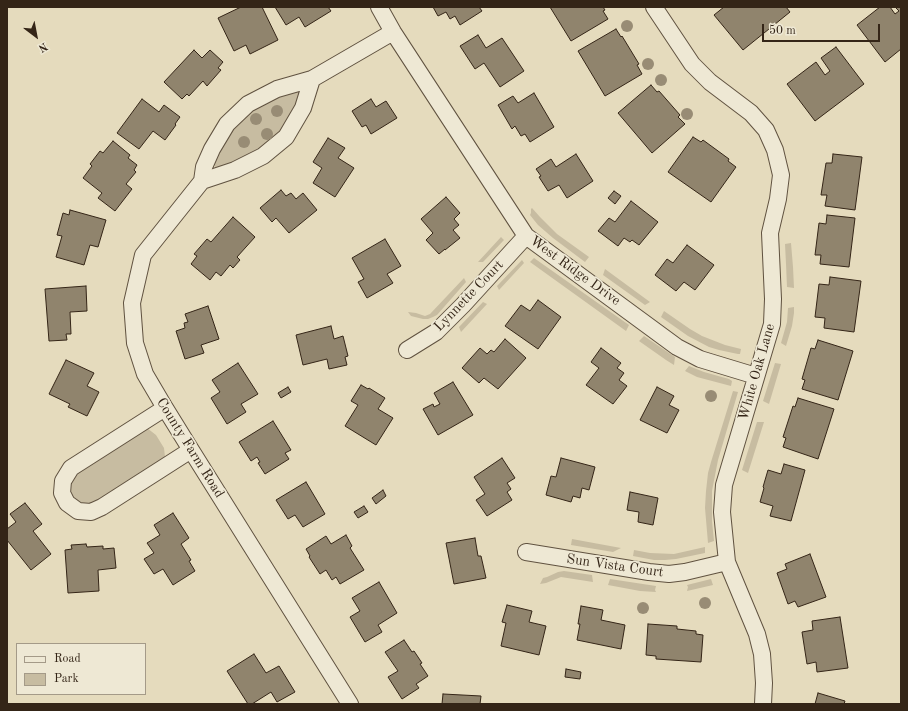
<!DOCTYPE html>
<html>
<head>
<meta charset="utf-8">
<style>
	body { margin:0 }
	#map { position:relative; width:908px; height:711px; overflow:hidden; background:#e5dbbd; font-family:"Old Standard TT",serif }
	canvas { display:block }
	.frame { position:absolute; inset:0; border:8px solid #342517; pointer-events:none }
	.legend { position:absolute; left:16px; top:643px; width:130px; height:52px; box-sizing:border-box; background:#eee8d4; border:1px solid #a49a88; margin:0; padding:5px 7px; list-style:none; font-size:12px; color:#342517 }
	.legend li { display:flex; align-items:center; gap:8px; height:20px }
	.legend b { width:20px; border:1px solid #a49a88 }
	.north { position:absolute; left:16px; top:16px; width:40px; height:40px; -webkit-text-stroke:3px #eee8d4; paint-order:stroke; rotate:148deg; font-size:11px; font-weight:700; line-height:16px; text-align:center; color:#342517 }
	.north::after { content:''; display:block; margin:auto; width:14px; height:18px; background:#342517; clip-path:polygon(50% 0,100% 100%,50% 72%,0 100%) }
	.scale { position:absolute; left:762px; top:24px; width:118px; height:18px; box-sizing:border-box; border:2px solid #342517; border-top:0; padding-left:5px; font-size:12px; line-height:14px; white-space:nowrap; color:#342517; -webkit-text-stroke:3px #eee8d4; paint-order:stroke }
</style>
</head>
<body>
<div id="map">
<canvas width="908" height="711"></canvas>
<div class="frame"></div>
<ul class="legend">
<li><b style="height:5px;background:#eee8d4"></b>Road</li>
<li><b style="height:11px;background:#c7bca1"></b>Park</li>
</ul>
<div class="north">N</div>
<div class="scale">50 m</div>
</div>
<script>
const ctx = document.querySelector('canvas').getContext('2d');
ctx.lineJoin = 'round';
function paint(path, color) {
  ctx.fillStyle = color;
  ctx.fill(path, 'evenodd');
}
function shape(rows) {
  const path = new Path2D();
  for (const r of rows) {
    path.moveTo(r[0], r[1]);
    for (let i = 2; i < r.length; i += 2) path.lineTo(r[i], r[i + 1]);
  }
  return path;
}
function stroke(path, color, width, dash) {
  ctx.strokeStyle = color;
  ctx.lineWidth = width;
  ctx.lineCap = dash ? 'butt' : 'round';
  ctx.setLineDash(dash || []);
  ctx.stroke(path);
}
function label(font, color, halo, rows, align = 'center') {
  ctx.font = font + ' "Old Standard TT",serif';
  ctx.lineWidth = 3.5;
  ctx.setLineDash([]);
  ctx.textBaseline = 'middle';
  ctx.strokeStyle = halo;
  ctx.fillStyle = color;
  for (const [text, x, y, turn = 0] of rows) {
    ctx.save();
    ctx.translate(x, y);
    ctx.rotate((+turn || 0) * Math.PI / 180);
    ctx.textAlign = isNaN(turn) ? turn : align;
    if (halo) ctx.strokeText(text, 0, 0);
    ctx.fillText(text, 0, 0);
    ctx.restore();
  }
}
paint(shape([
	[297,90,301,91,301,96,283,129,255,153,218,169,216,168,214,165,224,144,230,132,241,120,263,102],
	[532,208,540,217,557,234,589,257,585,262,553,238,538,225,530,215,531,213,531,209],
	[501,237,504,240,483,262,478,262],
	[791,243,793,267,794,288,787,287,786,264,785,244],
	[534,258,629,325,626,331,530,262],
	[522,260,524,263,499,290,497,286],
	[605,269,650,302,645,305,603,275],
	[464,278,466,282,437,315,433,317,428,319,423,319,411,316,408,312,416,313,425,316,430,314],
	[483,302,487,304,461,332,459,327],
	[794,307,794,313,792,326,786,346,781,343,787,322,788,308],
	[664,311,690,329,702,336,725,345,741,349,740,354,738,354,719,350,709,347,688,336,661,317],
	[644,336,675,357,674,365,666,360,639,341],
	[775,363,781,364,769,404,763,401],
	[689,366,704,372,729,379,732,381,731,386,697,377,685,371],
	[733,391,738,392,718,460,712,491,712,521,714,541,708,543,705,508,706,491,708,473,711,462],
	[757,422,764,422,748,473,742,470],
	[147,428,156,435,164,448,165,457,94,502,87,504,82,503,75,499,70,489,70,483,75,474],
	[572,539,621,548,613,552,571,545],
	[705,547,705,553,676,559,665,560,654,560,633,556,634,550,650,553,674,554],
	[564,571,592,575,593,582,561,577,546,583,540,584,543,578,547,577,558,572],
	[610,579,656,586,655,590,656,592,640,591,608,585],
	[711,579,713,585,687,591,688,587,687,585]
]), '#c7bca1');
const building = shape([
	[241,7,262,7,278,40,250,54,246,45,234,51,218,18,241,7],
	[275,7,328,7,331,11,305,27,299,17,286,25,275,7],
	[433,7,479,7,482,11,460,25,455,16,450,19,446,12,438,16,433,7],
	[550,7,603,7,605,10,603,11,608,19,571,41,550,7],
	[724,7,786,7,790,12,743,50,714,15,724,7],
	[880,7,890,7,895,14,899,11,895,7,901,7,901,49,885,62,857,25,880,7],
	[616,29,621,37,622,36,639,64,637,65,642,74,605,96,578,51,616,29],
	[478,35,486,48,502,38,524,71,500,87,484,63,475,69,460,46,478,35],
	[836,47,864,84,815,121,787,84,816,62,825,75,830,71,821,58,836,47],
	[194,50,202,58,210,50,223,62,218,68,221,70,207,86,203,81,189,96,187,94,182,99,164,82,194,50],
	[651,85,657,92,659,91,680,115,678,117,685,124,652,153,618,113,651,85],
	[534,93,554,127,530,142,525,134,521,136,515,126,512,129,498,105,513,96,518,103,534,93],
	[142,99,159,112,164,105,180,117,175,124,176,125,165,140,153,131,139,149,117,133,142,99],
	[371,99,376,107,386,101,397,118,371,134,366,125,362,127,352,111,371,99],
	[693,137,701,142,703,140,729,159,728,161,736,167,711,202,668,172,693,137],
	[328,138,345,148,338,158,354,168,335,197,313,183,322,168,313,162,328,138],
	[113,141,130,155,128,158,137,165,134,170,136,172,126,184,132,189,115,211,98,198,102,193,83,178,92,166,90,164,100,151,103,153,113,141],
	[576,154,593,181,567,198,559,185,548,191,539,177,541,176,536,169,551,159,556,167,576,154],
	[833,154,862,157,855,210,825,206,827,195,821,195,826,163,832,163,833,154],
	[281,190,286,196,291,193,296,199,303,193,317,210,289,233,276,218,272,222,260,208,281,190],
	[614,191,621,196,615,204,608,198,614,191],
	[446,197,460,213,454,219,459,225,453,230,460,238,445,250,445,249,439,254,426,240,433,233,421,219,446,197],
	[631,201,658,222,639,245,632,240,630,242,624,238,618,246,598,231,609,218,615,222,631,201],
	[70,210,106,220,98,247,90,245,84,265,56,257,62,236,57,235,63,213,69,215,70,210],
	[827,215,855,218,849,267,820,264,821,255,815,255,819,223,826,224,827,215],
	[233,217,255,237,237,257,240,260,233,268,230,265,221,276,216,272,210,280,191,264,197,256,194,254,207,239,211,242,233,217],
	[385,239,401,266,387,274,393,283,367,298,358,282,364,279,352,258,385,239],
	[687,245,714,265,695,290,684,282,676,291,655,275,667,259,673,263,687,245],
	[830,277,861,281,854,332,824,328,825,318,815,317,819,284,829,285,830,277],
	[86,286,87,311,70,312,71,334,66,334,67,340,49,341,45,289,86,286],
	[538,300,561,317,538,349,505,326,521,305,530,311,538,300],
	[208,306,219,339,201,345,204,353,185,359,176,331,185,328,184,323,188,322,185,314,208,306],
	[331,326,334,339,343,336,348,356,345,357,347,365,329,369,327,359,303,365,296,335,331,326],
	[505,339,526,358,498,389,484,378,479,383,462,368,480,348,487,354,491,350,494,352,505,339],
	[818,340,853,351,838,400,802,389,805,380,802,379,811,348,815,349,818,340],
	[601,348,621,363,617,368,624,373,619,380,627,386,613,404,586,385,599,368,591,362,601,348],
	[66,360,94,373,87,386,99,392,87,416,68,407,70,404,49,394,66,360],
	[238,363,258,394,241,404,246,412,227,424,211,398,220,392,212,380,238,363],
	[453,382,473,415,438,435,423,409,433,404,434,407,440,404,434,393,453,382],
	[361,385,368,389,369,388,385,398,378,409,393,418,376,445,345,426,358,405,351,401,361,385],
	[288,387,291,392,281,398,278,393,288,387],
	[657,387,674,396,669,405,679,410,667,433,640,420,657,387],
	[798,398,834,409,818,459,783,447,786,438,783,437,793,406,795,407,798,398],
	[273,421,291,450,285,453,289,459,265,474,258,463,260,462,257,457,251,461,239,442,273,421],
	[502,458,515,478,507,483,511,489,507,492,512,500,487,516,476,500,485,494,474,477,502,458],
	[561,458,595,467,589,490,582,488,580,498,573,496,571,502,546,495,551,476,556,477,561,458],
	[784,464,805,470,791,521,770,516,773,506,760,502,764,488,763,487,768,470,781,474,784,464],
	[306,482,325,514,303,527,295,515,288,519,276,500,306,482],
	[383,490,386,496,376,504,372,498,383,490],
	[630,492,658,498,653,525,638,522,639,512,627,510,630,492],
	[25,503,42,524,33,531,51,554,31,570,7,540,7,529,16,522,10,514,25,503],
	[364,506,368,512,358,518,354,512,364,506],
	[173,513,189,538,181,544,191,560,189,561,195,571,173,585,163,569,154,574,144,559,154,553,147,543,160,535,154,525,173,513],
	[346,535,352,546,350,548,364,570,340,584,336,577,332,580,326,570,320,574,309,557,310,556,306,549,326,536,331,544,346,535],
	[475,538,478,556,481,556,486,578,454,584,446,543,475,538],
	[86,544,87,547,103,546,103,549,114,548,116,568,98,570,99,591,68,593,65,550,72,549,71,545,86,544],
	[810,554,826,597,798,607,795,601,788,604,777,573,787,569,785,564,810,554],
	[379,582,397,613,378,625,382,632,365,642,350,617,360,611,352,598,379,582],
	[507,605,532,611,529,622,546,626,539,655,501,646,506,623,502,622,507,605],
	[581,606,603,610,601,620,625,625,621,649,577,640,580,624,578,624,581,606],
	[840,617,848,668,817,672,816,662,807,664,802,632,813,630,812,621,840,617],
	[648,624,677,626,677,629,696,631,696,634,703,635,701,662,656,659,656,656,646,655,648,624],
	[404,640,412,652,414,651,422,663,420,664,428,676,416,684,419,688,402,699,388,677,398,671,385,652,404,640],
	[254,654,266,673,279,666,295,692,277,702,271,692,252,704,248,704,227,671,254,654],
	[566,669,581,672,580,679,565,677,566,669],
	[818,693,845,701,844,704,815,704,818,693],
	[443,694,481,696,480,704,442,704,443,694]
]);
paint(building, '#90846d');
stroke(building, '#342517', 1);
const street = shape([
	[379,7,393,32,526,236,677,347,700,359,756,376],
	[654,7,692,64,710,82,751,113,766,130,775,150,781,175,778,199,770,233,773,299,772,324,724,485,722,512,727,562,757,634,762,654,764,683,763,704],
	[202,181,235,170,263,156,286,137,303,108,312,79],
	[407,350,436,332,463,305,526,236],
	[165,408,71,468,63,481,62,493,67,503,78,511,91,512,102,507,191,450],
	[526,552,649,572,669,574,685,572,727,562],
	[350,704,191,450,165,408,145,374,135,343,132,303,143,255,202,181,204,167,212,149,227,124,248,104,277,89,312,79,393,32]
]);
stroke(street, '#605240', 18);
stroke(street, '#eee8d4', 16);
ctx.fillStyle = '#988c75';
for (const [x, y] of [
	[627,26],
	[648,64],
	[661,80],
	[277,111],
	[687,114],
	[256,119],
	[267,134],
	[244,142],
	[711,396],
	[705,603],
	[643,608]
]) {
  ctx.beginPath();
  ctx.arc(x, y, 6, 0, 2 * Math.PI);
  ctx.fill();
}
label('14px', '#342517', '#eee8d4', [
	["West Ridge Drive",575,271,36],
	["Lynnette Court",469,296,-46],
	["White Oak Lane",757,372,-74],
	["County Farm Road",190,448,58],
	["Sun Vista Court",615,566,8]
]);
</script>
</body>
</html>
